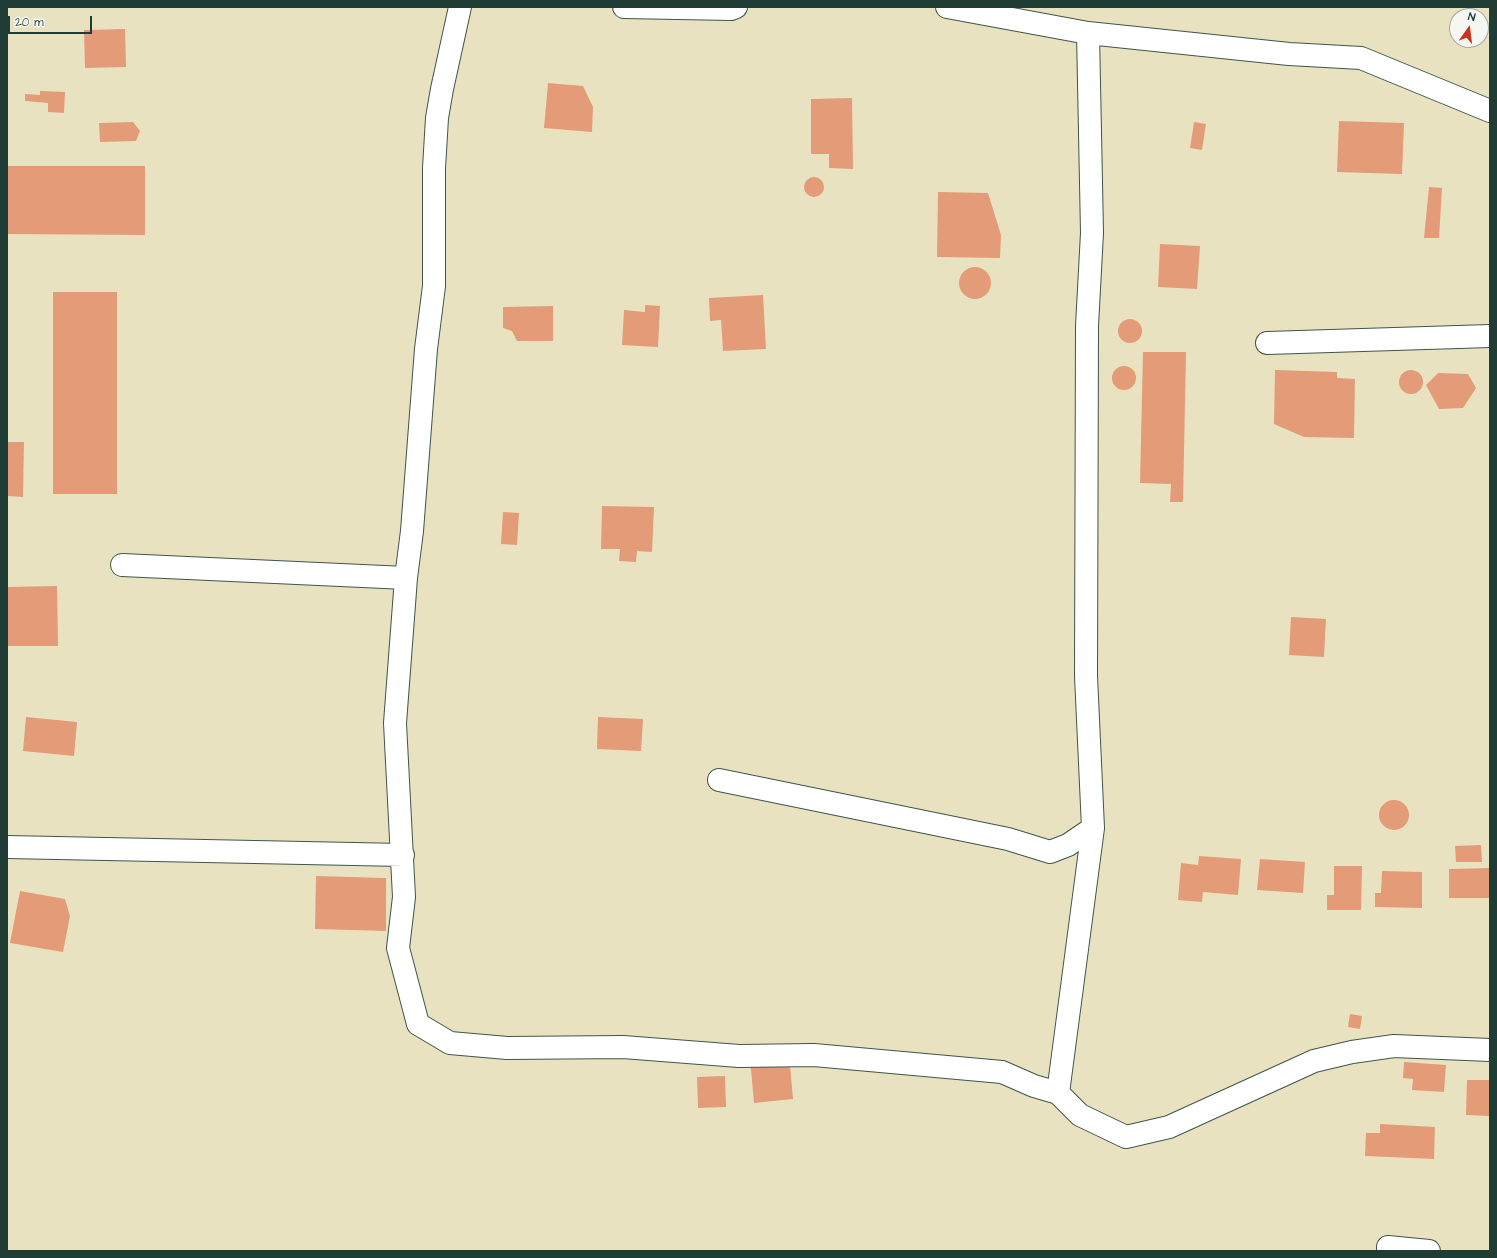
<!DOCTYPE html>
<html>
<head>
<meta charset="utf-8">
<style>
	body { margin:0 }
	#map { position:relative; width:1497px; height:1258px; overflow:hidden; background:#e9e2c1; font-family:"Architects Daughter",sans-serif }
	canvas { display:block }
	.frame { position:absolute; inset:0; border:8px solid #1f3d34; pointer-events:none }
	.north { position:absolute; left:1449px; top:8px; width:40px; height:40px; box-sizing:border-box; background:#f6f6f2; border:1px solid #a0aca6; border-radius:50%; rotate:14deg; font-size:11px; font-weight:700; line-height:16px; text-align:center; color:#1f3d34 }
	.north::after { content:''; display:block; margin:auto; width:14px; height:18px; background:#c8321e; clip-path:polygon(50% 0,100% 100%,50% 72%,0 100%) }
	.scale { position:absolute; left:8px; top:16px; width:84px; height:18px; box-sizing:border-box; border:2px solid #1f3d34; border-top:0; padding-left:5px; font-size:12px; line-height:14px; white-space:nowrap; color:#1f3d34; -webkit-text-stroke:3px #f6f6f2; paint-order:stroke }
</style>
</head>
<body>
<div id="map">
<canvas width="1497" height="1258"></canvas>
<div class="frame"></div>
<div class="north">N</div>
<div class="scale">20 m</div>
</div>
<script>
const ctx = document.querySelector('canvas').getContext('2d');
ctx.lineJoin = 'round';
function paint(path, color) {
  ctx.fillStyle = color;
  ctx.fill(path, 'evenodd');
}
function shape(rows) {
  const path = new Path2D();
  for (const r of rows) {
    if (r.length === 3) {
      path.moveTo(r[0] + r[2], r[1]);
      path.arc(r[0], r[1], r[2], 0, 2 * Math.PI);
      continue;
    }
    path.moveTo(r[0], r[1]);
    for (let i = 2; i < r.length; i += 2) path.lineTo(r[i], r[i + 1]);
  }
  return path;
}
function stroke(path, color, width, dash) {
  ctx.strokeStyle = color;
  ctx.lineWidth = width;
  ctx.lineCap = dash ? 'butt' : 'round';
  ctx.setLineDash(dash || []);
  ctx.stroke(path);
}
paint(shape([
	[125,29,126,67,85,68,84,30],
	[548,83,583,86,593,107,592,132,544,128],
	[40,91,65,92,64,113,48,112,48,103,25,101,25,94,40,95],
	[852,98,853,169,829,168,829,154,811,154,811,99],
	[1339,121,1404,123,1402,174,1337,172],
	[133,122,140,131,136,141,100,142,99,123],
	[1194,122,1206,124,1202,150,1190,148],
	[7,166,145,166,145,235,7,234],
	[814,187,10],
	[1429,187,1442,188,1439,238,1424,238],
	[938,192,988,193,1001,235,1000,258,937,257],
	[1160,244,1200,246,1197,289,1158,287],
	[975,283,16],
	[53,292,117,292,117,494,53,494],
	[763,295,766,349,723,351,721,320,710,321,709,298],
	[645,305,660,306,658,347,622,345,624,310,645,312],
	[553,306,553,341,517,341,512,331,503,328,503,307],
	[1130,331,12],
	[1143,352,1186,352,1183,502,1170,502,1171,484,1140,483],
	[1124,378,12],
	[1275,370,1337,372,1337,378,1355,379,1354,438,1304,437,1274,424],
	[1411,382,12],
	[1438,373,1468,374,1476,388,1463,408,1439,409,1426,385],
	[7,442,24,442,23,497,7,496],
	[602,506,654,507,652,552,637,551,636,562,619,561,620,549,601,549],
	[503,512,519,513,517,545,501,544],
	[57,586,58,646,7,646,7,587],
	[1291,617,1326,619,1324,657,1289,655],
	[26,717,77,722,74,756,23,751],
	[598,717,643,719,641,751,597,749],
	[1394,815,15],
	[1481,845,1482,862,1456,862,1455,846],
	[1199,856,1241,859,1238,895,1203,892,1202,902,1178,900,1181,863,1198,865],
	[1260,859,1305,862,1303,893,1257,890],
	[1334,866,1362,866,1361,910,1327,910,1327,895,1334,895],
	[1490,868,1490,898,1449,898,1449,869],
	[1382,871,1422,872,1422,908,1375,907,1375,893,1381,893],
	[316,876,386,878,386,931,315,929],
	[20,891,65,899,70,916,63,952,10,943],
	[1350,1014,1362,1016,1360,1029,1348,1027],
	[789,1054,793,1099,754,1103,750,1058],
	[1404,1062,1446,1065,1444,1092,1412,1090,1413,1079,1403,1078],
	[725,1076,726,1107,698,1108,697,1077],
	[1467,1080,1490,1080,1490,1116,1466,1115],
	[1380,1124,1435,1127,1434,1159,1365,1156,1366,1133,1380,1133]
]), '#e39c77');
const street = shape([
	[460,7,442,89,437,118,434,168,434,286,426,349,412,531,406,578,395,723,404,897,398,948,418,1024,450,1043,507,1048,623,1047,739,1056,814,1055,1002,1072,1034,1086,1058,1093,1080,1115,1126,1137,1169,1127,1314,1061,1352,1052,1394,1046,1490,1050],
	[624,7,731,9,736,7],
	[947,7,1088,33,1289,54,1361,58,1490,111],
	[1267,343,1490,336],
	[122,565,406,578],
	[719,780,1008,839,1050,852,1068,845,1093,828],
	[7,847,403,855],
	[1058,1093,1093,828,1086,676,1087,326,1092,233,1088,33],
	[1388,1251,1388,1247,1429,1251]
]);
stroke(street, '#3d5649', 24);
stroke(street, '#fff', 22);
</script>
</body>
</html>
